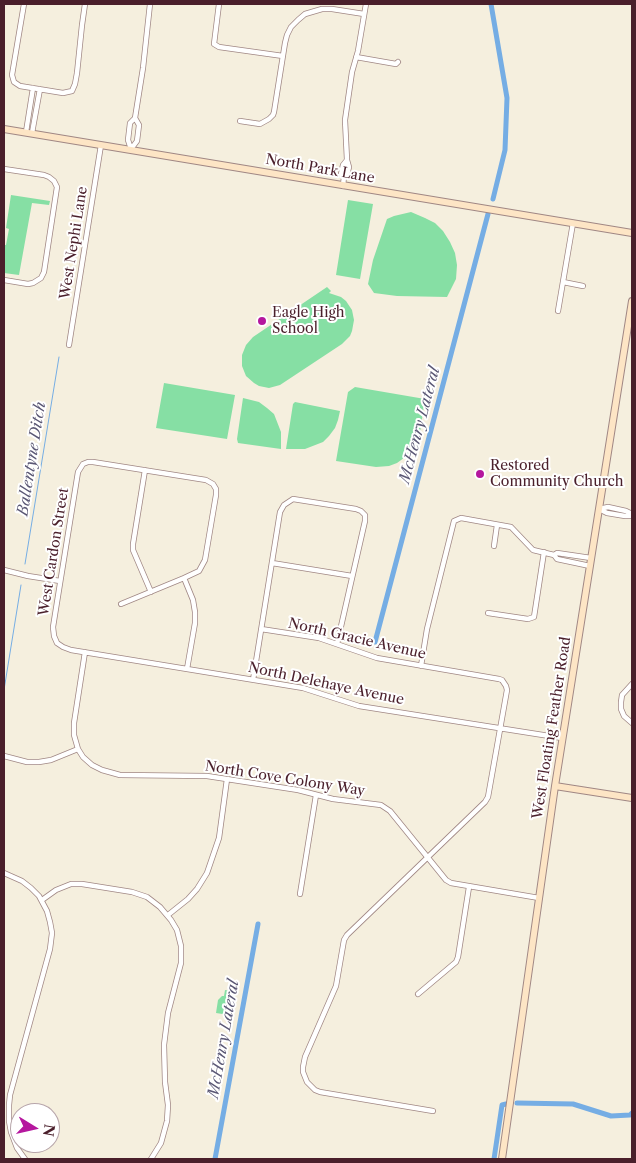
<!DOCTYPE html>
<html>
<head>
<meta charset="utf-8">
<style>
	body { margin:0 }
	#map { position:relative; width:636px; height:1163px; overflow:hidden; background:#f5efde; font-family:"Libre Caslon Text",serif }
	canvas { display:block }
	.frame { position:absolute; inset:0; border:5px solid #4a1f2b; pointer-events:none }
	.north { position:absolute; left:10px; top:1103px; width:50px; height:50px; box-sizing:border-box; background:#fff; border:1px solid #b7a5aa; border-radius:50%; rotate:99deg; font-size:14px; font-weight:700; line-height:20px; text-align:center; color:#4a1f2b }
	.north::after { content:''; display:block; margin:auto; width:18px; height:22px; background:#b5179e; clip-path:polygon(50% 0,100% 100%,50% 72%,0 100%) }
</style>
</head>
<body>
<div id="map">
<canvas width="636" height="1163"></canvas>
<div class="frame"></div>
<div class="north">N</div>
</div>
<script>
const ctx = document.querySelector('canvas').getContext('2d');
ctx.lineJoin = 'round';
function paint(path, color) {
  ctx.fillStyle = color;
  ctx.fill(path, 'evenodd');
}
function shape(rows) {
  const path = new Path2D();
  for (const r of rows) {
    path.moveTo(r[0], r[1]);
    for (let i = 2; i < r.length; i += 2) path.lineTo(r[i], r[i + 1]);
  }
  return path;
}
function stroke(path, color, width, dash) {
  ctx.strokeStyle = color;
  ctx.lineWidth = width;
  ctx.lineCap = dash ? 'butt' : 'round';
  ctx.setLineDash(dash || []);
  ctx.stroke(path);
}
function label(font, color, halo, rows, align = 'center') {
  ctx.font = font + ' "Libre Caslon Text",serif';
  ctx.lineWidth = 4;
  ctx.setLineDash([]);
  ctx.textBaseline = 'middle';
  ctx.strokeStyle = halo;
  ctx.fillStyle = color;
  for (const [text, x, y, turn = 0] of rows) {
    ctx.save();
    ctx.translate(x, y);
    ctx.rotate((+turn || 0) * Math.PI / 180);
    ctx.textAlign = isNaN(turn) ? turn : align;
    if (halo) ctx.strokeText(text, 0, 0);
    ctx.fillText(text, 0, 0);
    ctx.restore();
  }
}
paint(shape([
	[11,195,50,201,49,205,32,203,19,275,4,273,4,245,6,245,9,229,6,228],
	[348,200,373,204,360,279,336,275],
	[411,212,425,218,435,223,443,231,450,242,455,253,457,265,456,279,447,297,397,296,374,293,368,284,373,260,387,219,394,216],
	[327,287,331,291,329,293,341,297,346,301,352,310,354,320,352,331,350,336,342,344,280,385,269,388,259,386,254,383,246,376,242,366,242,355,246,345,253,337],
	[164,383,235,395,227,439,156,428],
	[355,387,425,399,420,432,411,450,408,455,397,463,389,466,376,467,336,461,348,392],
	[243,398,259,402,267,408,274,414,281,432,281,449,238,443,237,439],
	[295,402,340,411,338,420,335,428,329,436,323,442,305,449,286,449,293,404],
	[225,990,231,991,230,995,233,995,229,1015,216,1013,218,1000,222,996,224,996]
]), '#86dfa4');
stroke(shape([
	[25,564,59,357],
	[4,690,21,585]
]), '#75ade4', 1);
stroke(shape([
	[491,4,507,98,505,150,493,199],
	[375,642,488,214],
	[517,1103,573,1104,611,1116,630,1115,632,1113],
	[215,1159,258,924],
	[494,1159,502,1105,506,1104]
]), '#75ade4', 5);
const street = shape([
	[24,4,12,75,14,82,20,86,63,93,72,91,75,84,77,73,82,25,85,4],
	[219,4,214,44,219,47,283,56],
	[356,57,396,64,398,62],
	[135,118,139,125,137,141,131,149,128,140,130,123,135,118,143,68,150,4],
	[240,121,260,124,269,119,273,115,274,112,285,43,287,35,291,27,298,20,305,14,322,9,332,9,364,14],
	[26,132,33,88],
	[32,133,40,89],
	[347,160,345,120,352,72,358,51,366,4],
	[4,169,44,175,49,177,54,181,57,187,44,272,41,278,33,283,28,284,4,280],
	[343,186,344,176,347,175,349,167,347,160,343,165,341,174,344,176],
	[563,282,583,286],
	[558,311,573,223],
	[69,345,101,145],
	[145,470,133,544,133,550,151,592],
	[632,514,626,511,608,507,599,509,607,513,625,516,632,516],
	[494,546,497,525],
	[272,563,352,576],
	[590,566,557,559,554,555,557,553,591,558],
	[4,570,28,576,60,581],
	[121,604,184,578],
	[488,613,528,619,534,617,544,552],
	[261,629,319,638,377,658,499,679,502,680,506,686,507,690,488,797,485,802,347,935,344,940,336,986,305,1057,303,1067,303,1072,307,1082,315,1090,320,1092,433,1111],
	[421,666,427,629,454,521,461,518,511,527,533,550,554,555],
	[187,669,195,623,195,612,193,600,184,578,199,571,205,560,216,495,216,489,213,484,206,480,93,462,88,462,83,464,78,472,53,627,54,636,57,643,63,647,71,650,303,688,359,706,562,738],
	[253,680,280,512,284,505,293,499,356,509,361,511,365,515,365,521,337,644],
	[632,684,622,695,621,702,621,709,624,716,632,723],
	[78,749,74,735,74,723,85,652],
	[4,756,27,762,39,762,51,760,78,749,83,757,92,765,102,770,120,775,207,776,298,790,333,799,381,805,390,811,446,880,451,883,539,898],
	[4,873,22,881,31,888,39,896,47,911,50,922,52,933,50,949,10,1095,9,1105,9,1121,11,1132,17,1148,25,1159],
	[300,894,316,795],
	[42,900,56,890,71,884,82,884,132,892,147,897,160,907,171,920,177,930,181,946,181,963,168,1013,164,1045,165,1082,168,1105,167,1121,161,1143,151,1159],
	[168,915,188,899,197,889,207,873,219,838,227,779],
	[418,994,456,962,458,957,469,887]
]);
const secondary = shape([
	[4,129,632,233],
	[555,786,632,798],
	[502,1159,555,786,632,301]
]);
stroke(street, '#a08784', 6);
stroke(secondary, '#a08784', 8);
stroke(street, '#fff', 4.5);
stroke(secondary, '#fde5c5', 6);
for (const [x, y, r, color] of [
	[262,321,5,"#b5179e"],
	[480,474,5,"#b5179e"]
]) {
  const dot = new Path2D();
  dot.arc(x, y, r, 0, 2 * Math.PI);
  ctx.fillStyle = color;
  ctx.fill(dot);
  stroke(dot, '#fff', 2);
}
label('14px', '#4a1f2b', '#fff', [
	["North Park Lane",320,169,10],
	["West Nephi Lane",74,243,-81],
	["West Cardon Street",54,552,-81],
	["North Gracie Avenue",357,639,13],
	["North Delehaye Avenue",326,684,12],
	["West Floating Feather Road",552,728,-81],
	["North Cove Colony Way",285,779,9]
]);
label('14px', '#4a1f2b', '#fff', [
	["Eagle High",272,313],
	["School",272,329],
	["Restored",490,466],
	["Community Church",490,482]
], 'left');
label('italic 15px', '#5b5875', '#fff', [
	["McHenry Lateral",420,425,-75],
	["Ballentyne Ditch",32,459,-81],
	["McHenry Lateral",224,1039,-80]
]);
</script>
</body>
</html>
